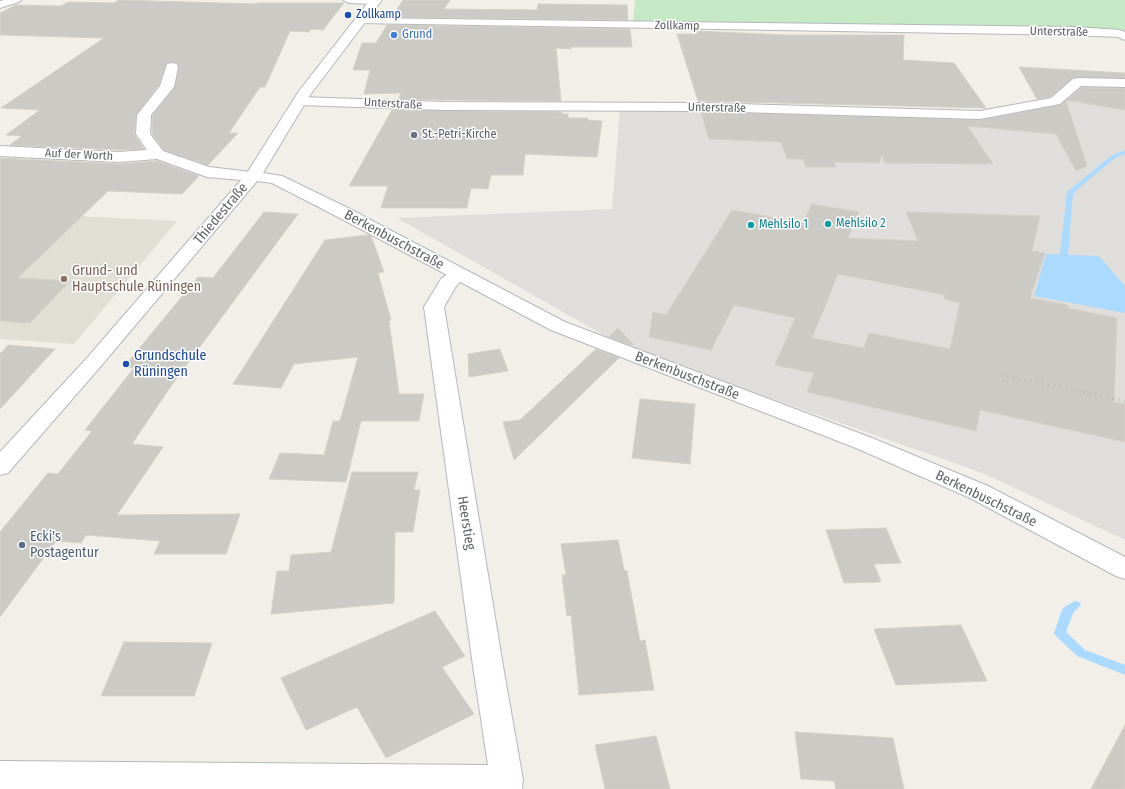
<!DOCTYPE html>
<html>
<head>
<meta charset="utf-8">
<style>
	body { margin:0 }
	canvas { display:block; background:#f1efe8 }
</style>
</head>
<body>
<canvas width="1125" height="789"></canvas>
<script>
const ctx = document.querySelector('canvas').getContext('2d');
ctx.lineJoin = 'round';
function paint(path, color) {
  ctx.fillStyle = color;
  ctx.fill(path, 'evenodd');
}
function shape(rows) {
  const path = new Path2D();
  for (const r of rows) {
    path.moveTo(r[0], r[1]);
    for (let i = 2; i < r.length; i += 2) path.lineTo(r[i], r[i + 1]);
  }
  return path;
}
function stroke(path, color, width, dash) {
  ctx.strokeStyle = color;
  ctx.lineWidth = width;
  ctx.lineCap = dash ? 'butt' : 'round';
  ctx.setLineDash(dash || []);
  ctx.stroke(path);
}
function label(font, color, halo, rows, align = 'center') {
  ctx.font = font + ' "Fira Sans Condensed",sans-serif';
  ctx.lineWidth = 3;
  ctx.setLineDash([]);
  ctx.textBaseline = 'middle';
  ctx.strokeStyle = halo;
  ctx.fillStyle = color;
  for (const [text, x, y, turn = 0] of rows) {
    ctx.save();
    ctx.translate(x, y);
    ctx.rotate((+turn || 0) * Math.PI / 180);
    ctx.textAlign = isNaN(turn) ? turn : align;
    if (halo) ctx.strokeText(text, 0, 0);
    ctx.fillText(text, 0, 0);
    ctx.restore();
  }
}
paint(shape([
	[1082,84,1125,89,1125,540,985,474,623,346,397,218,612,209,620,109,988,119,1060,103]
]), '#e0deda');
paint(shape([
	[0,212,177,221,74,344,0,339]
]), '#e1ded6');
paint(shape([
	[635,0,1125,0,1125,32,633,24]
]), '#c5e8c5');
paint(shape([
	[1046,254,1099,256,1125,286,1125,313,1034,296]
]), '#aadaff');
paint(shape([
	[1125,150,1125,154,1115,158,1073,193,1068,254,1076,262,1072,264,1069,264,1060,254,1067,192,1111,156,1125,150],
	[1075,601,1079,602,1081,605,1073,613,1066,632,1085,650,1125,665,1125,675,1077,656,1056,636,1054,633,1062,610,1064,607,1075,601]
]), '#aadaff');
const building = shape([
	[119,0,256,4,257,3,344,3,323,30,311,29,309,32,290,31,265,87,260,87,229,133,238,133,208,165,164,150,152,134,152,116,175,87,179,67,177,63,172,62,166,64,159,85,136,115,134,134,144,149,119,150,10,145,22,136,6,135,40,110,1,108,104,38,0,35,0,13,16,5,61,6,68,2,114,3,119,0],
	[403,0,450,0,444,9,537,10,538,4,627,5,628,20,392,17,403,0],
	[387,25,630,29,632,47,571,47,571,49,556,48,561,101,444,100,398,99,401,93,364,94,370,70,353,70,362,43,376,43,387,25],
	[697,31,786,35,904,35,903,60,954,63,986,108,698,101,677,34,697,34,697,31],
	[1019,67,1125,73,1125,78,1073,78,1050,97,1037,99,1019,67],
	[1082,88,1125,88,1125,110,1067,100,1082,88],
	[1066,101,1087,166,1076,171,1056,134,967,126,993,164,885,163,882,156,879,163,833,162,836,167,806,167,803,159,787,159,781,142,709,139,701,112,980,120,1060,105,1066,101],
	[392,110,562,112,562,114,568,114,568,118,588,118,588,120,602,121,597,157,525,154,523,175,491,175,488,189,471,188,467,208,381,208,388,186,349,186,392,110],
	[0,158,119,164,157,161,199,176,182,194,108,191,18,278,70,281,30,323,0,321,0,158],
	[812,204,859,212,848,238,918,241,906,212,1040,216,1032,251,1045,253,1030,298,1068,305,1068,308,1117,318,1114,402,1125,404,1125,442,980,410,976,431,807,392,814,373,775,365,795,318,734,305,711,350,649,337,653,312,666,315,732,210,803,223,812,204],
	[838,274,945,295,944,299,960,303,950,349,869,333,864,348,812,338,838,274],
	[264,212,298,214,171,386,132,444,163,447,117,515,240,514,226,554,154,554,160,541,86,535,81,543,56,541,0,617,0,532,48,473,58,474,92,431,85,430,134,368,124,367,198,277,213,278,264,212],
	[368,235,371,236,384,272,378,273,391,320,389,321,399,394,424,394,419,421,361,421,346,482,269,479,280,453,324,455,333,421,340,421,358,357,294,364,281,388,233,384,325,240,368,235],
	[618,328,633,344,631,345,609,337,618,328],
	[8,345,55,349,0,409,0,354,8,345],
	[500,349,508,371,469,377,468,354,500,349],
	[596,349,619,358,514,460,503,422,520,420,596,349],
	[640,399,695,404,690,464,632,458,640,399],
	[352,472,418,472,414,490,420,490,413,532,395,532,394,603,271,614,277,571,289,571,291,555,331,552,352,472],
	[886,528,901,563,874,564,881,582,844,583,826,530,886,528],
	[618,540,624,570,627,571,640,641,645,640,654,690,579,695,571,615,567,616,562,575,566,575,561,544,618,540],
	[435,611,465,656,442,667,474,714,386,758,357,707,306,730,281,678,435,611],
	[961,625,987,681,896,685,874,629,961,625],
	[124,642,212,643,194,696,101,696,124,642],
	[1125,725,1125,789,1091,789,1125,725],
	[795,732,893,738,904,789,836,789,834,781,801,779,795,732],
	[656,736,670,789,605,789,595,745,656,736]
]);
paint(building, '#cccac5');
stroke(building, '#d6d1c6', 1);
const minor = shape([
	[4,0,21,0,19,2,0,8,0,1,4,0],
	[343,0,380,0,381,1,375,4,349,3,343,0],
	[361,18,1075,27,1120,30,1125,32,1125,40,1118,37,1075,35,357,23,355,21,357,19,361,18],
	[172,63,177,64,178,67,174,87,151,115,150,134,163,151,209,167,259,173,261,176,259,179,253,181,207,177,157,159,119,162,0,156,0,146,119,152,147,150,136,134,137,115,160,86,166,67,167,64,172,63],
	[1078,78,1125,79,1125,87,1081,86,1060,104,980,119,703,111,444,110,300,105,295,104,293,101,295,98,300,97,444,102,703,103,980,111,1051,98,1073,79,1078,78],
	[459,268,466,270,468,274,456,286,444,307,503,666,523,780,522,789,0,789,0,761,488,765,473,666,424,307,441,279,452,270,459,268]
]);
const tertiary = shape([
	[370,0,382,0,310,95,263,173,282,176,348,208,565,322,872,438,988,486,1125,557,1125,579,1116,576,970,498,856,448,551,330,336,216,272,183,257,181,101,366,8,473,0,475,0,452,87,358,247,173,299,91,370,0]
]);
stroke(minor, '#b5b8bc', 2);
stroke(tertiary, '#b5b8bc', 2);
paint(minor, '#fff');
paint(tertiary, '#fff');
stroke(shape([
	[1001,375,1125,401]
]), '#b6b7b8', 3, [1, 5]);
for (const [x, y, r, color] of [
	[348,15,4,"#1a4fb4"],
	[394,35,4,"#3f7fe0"],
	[414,135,4,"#6b7280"],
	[828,224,4,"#0f9aa8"],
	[751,225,4,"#0f9aa8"],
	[64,279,4,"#8d6e63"],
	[126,364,4,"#1a4fb4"],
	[22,545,4,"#5c6f8a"]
]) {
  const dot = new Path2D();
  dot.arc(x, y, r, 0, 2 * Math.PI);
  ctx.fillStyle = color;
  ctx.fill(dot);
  stroke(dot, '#fff', 1.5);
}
label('12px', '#164399', '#fff', [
	["Zollkamp",356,15]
], 'left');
label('12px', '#5f6368', '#fff', [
	["Zollkamp",677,26,1],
	["Unterstraße",1059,32,1],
	["Unterstraße",393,104,3],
	["Unterstraße",717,108,1],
	["Auf der Worth",79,155,3]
]);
label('12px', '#366cbe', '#fff', [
	["Grund",402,35]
], 'left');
label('12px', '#5b616d', '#fff', [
	["St.-Petri-Kirche",422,135]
], 'left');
label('12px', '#0d838f', '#fff', [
	["Mehlsilo 2",836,224],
	["Mehlsilo 1",759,225]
], 'left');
label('14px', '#5f6368', '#fff', [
	["Thiedestraße",221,214,-50],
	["Berkenbuschstraße",394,240,28],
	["Berkenbuschstraße",687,376,21],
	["Berkenbuschstraße",986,499,26],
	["Heerstieg",466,523,81]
]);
label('14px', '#785e54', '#fff', [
	["Grund- und",72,271],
	["Hauptschule Rüningen",72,287]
], 'left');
label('14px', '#164399', '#fff', [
	["Grundschule",134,356],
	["Rüningen",134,372]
], 'left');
label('14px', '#4e5e75', '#fff', [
	["Ecki's",30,537],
	["Postagentur",30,553]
], 'left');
</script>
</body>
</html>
